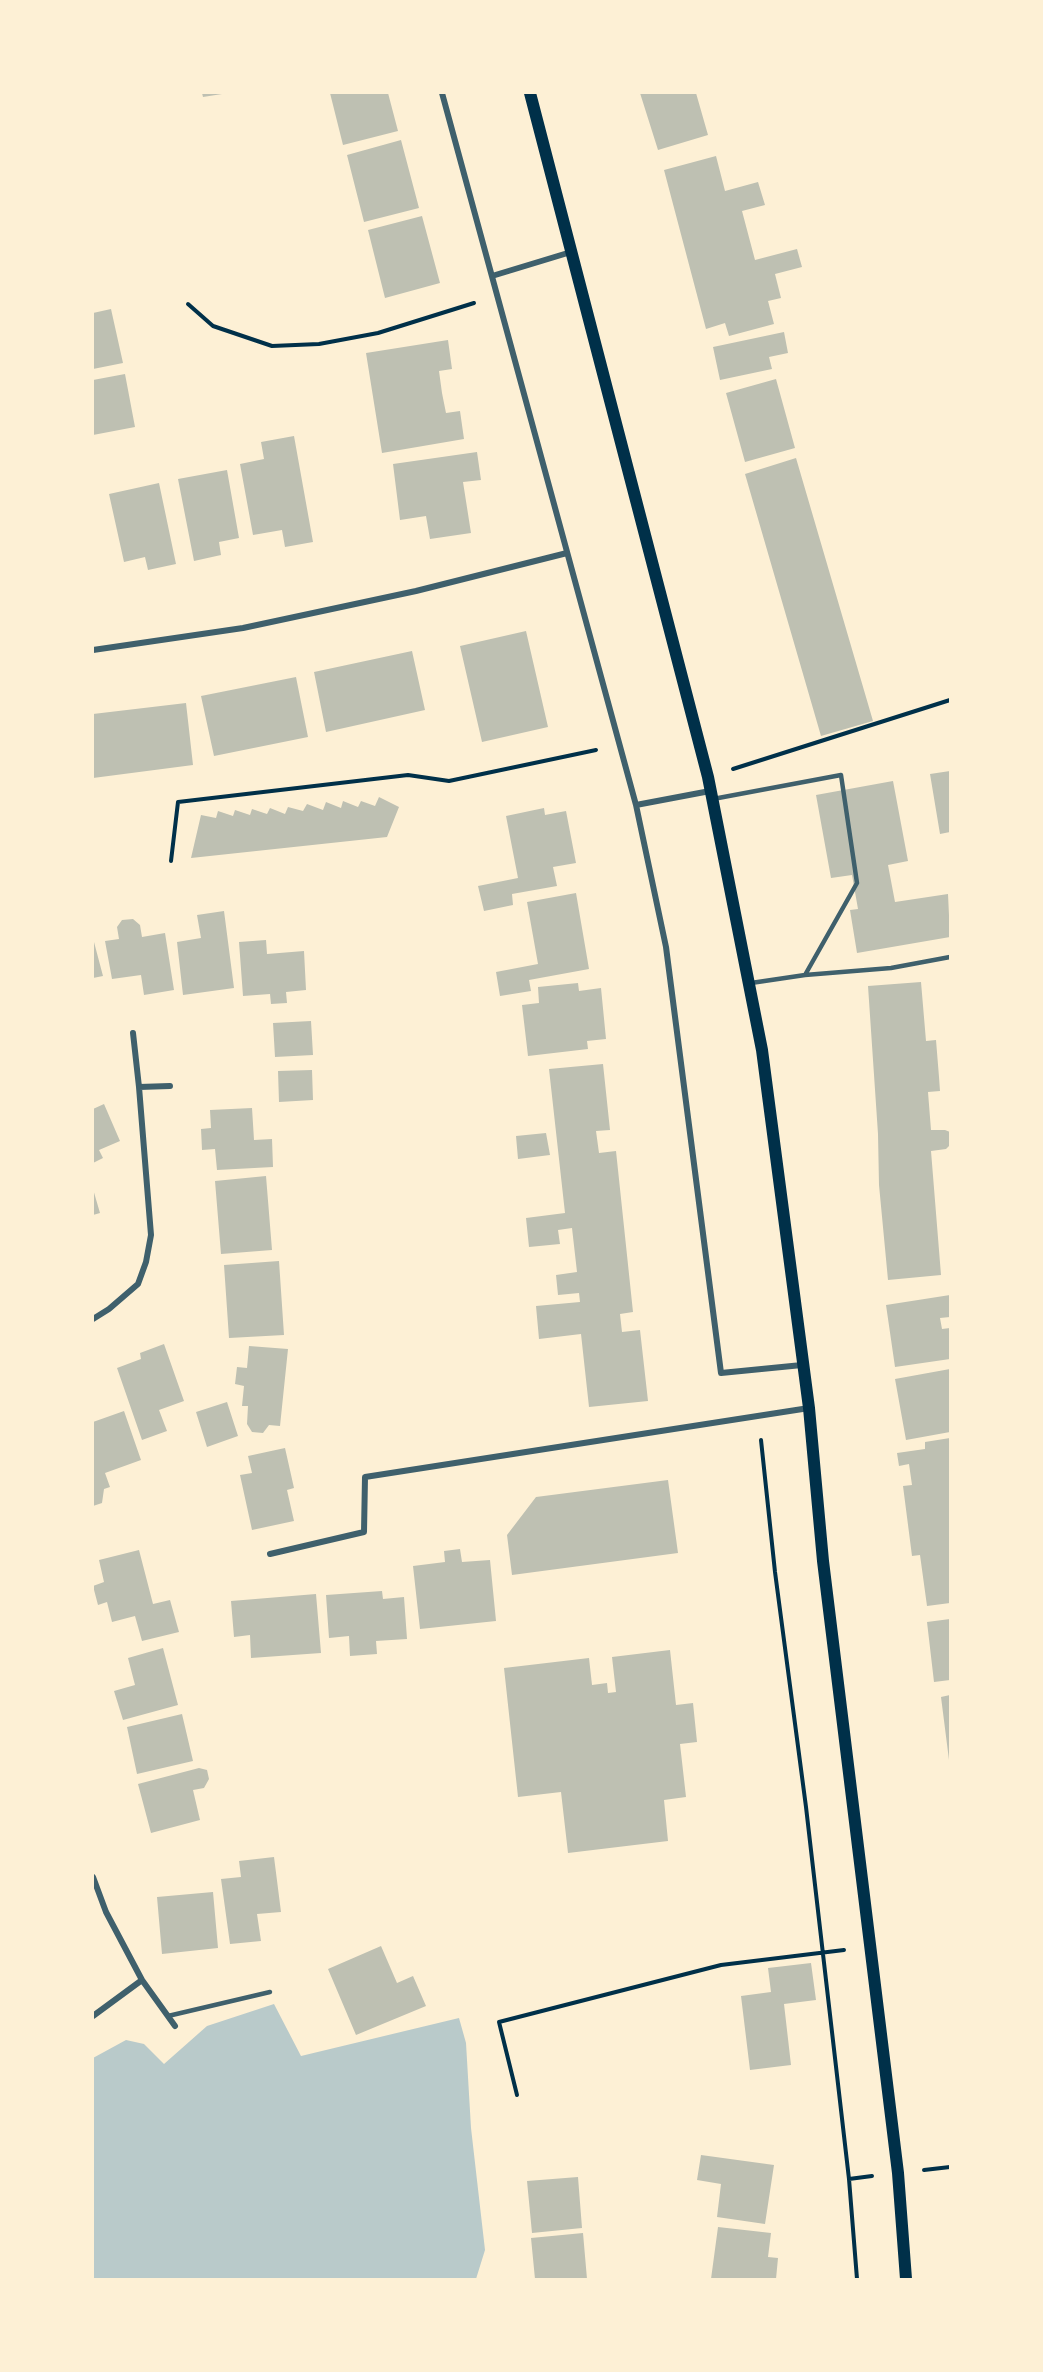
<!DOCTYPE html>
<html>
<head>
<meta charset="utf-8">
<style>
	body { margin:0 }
	#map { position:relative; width:1043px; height:2372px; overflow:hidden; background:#fdf0d5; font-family:"Work Sans",sans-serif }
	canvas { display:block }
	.frame { position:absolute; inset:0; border:94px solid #fdf0d5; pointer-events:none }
</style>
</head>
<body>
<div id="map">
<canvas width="1043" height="2372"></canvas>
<div class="frame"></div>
</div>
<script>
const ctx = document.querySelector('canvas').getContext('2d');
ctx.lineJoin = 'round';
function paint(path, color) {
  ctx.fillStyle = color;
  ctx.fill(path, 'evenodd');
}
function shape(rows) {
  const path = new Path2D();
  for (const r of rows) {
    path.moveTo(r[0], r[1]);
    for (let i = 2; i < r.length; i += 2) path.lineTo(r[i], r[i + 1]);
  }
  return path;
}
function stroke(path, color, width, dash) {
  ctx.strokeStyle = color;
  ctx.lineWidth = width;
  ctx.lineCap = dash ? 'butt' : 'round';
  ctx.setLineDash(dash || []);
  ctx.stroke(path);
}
paint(shape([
	[274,2004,301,2056,459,2018,466,2043,471,2128,485,2250,476,2279,93,2279,93,2058,126,2040,144,2044,164,2064,207,2026]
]), '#b9caca');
paint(shape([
	[202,93,222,93,222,94,203,97],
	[330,93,388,93,398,131,343,145],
	[640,93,696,93,708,135,658,150],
	[401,140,419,208,364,222,347,155],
	[716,156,725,191,758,182,765,205,742,211,755,260,797,249,802,267,775,274,781,298,768,301,774,324,729,336,725,323,706,329,664,170],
	[422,216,440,283,385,298,368,230],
	[111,309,123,363,93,369,93,313],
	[784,332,788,353,769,357,772,369,720,380,713,347],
	[448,340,452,369,439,371,442,393,446,413,460,411,464,439,382,453,366,353],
	[125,374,135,427,93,435,93,380],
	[776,379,795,448,745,462,726,393],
	[294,436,313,542,285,547,282,530,253,535,240,464,264,459,261,442],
	[477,452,481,480,463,482,471,533,430,539,426,516,400,520,393,464],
	[796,458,873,721,821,736,745,474],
	[227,470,239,538,219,542,221,555,194,561,178,479],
	[159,483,176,564,148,570,145,557,124,562,109,494],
	[526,631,548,727,482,742,460,646],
	[412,651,425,710,326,732,314,672],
	[296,677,308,737,214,756,201,696],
	[186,703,193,765,93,778,93,714],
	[950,771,950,832,940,834,930,774],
	[893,781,908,861,888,865,895,902,948,894,950,937,857,953,850,910,858,909,852,875,831,878,816,795],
	[379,797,399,807,387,837,191,858,201,815,216,818,218,811,233,816,235,810,250,815,252,809,267,814,270,808,285,814,288,807,303,811,307,804,323,810,326,802,341,808,343,801,358,807,361,801,375,806],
	[544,808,545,815,566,811,576,863,553,867,557,886,512,894,513,905,484,911,478,886,518,878,506,816],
	[576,893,589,969,529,980,531,991,500,996,496,972,538,964,527,902],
	[224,911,234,988,183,995,177,942,201,938,197,915],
	[133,919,140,925,142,937,165,933,174,990,144,995,141,975,112,979,105,941,119,939,117,927,122,920],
	[266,940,267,954,304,951,306,990,286,992,287,1003,271,1004,270,994,243,996,239,942],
	[94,942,103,976,93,978,93,943],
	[921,982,926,1041,936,1040,939,1077,940,1091,928,1092,931,1130,945,1130,950,1132,950,1145,946,1149,931,1151,941,1275,888,1280,879,1185,878,1134,868,986],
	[578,983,579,991,601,988,606,1039,587,1041,588,1049,528,1056,522,1005,539,1003,538,987],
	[311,1021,313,1055,275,1057,273,1023],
	[603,1064,610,1130,596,1131,599,1153,616,1151,633,1312,620,1314,622,1332,640,1330,648,1401,589,1407,581,1334,539,1339,536,1306,580,1302,579,1293,558,1295,556,1275,577,1272,572,1228,558,1230,560,1244,529,1247,526,1218,565,1213,549,1069],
	[312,1070,313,1100,279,1102,278,1071],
	[104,1104,120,1141,99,1150,103,1158,93,1163,93,1109],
	[252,1108,254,1140,272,1139,273,1167,217,1170,215,1149,202,1150,201,1129,211,1128,210,1110],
	[546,1133,550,1155,518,1159,516,1136],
	[266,1176,272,1250,221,1254,215,1181],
	[93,1189,100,1213,93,1215],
	[279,1261,284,1335,229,1338,224,1265],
	[950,1295,950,1317,940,1318,942,1329,950,1328,950,1359,895,1367,886,1305],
	[164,1344,184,1401,159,1410,167,1431,142,1440,117,1368,141,1359,140,1353],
	[249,1346,288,1349,280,1426,269,1425,263,1433,252,1432,247,1424,248,1406,242,1406,244,1386,235,1384,237,1367,247,1368],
	[950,1369,950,1432,906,1440,895,1379],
	[227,1402,238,1436,207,1447,196,1412],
	[124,1411,141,1460,105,1473,110,1487,104,1489,102,1503,93,1506,93,1422],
	[950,1438,950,1603,927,1606,920,1555,912,1556,903,1486,912,1485,909,1464,899,1466,897,1453,925,1449,925,1442],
	[285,1448,294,1488,287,1490,294,1521,252,1530,240,1475,252,1473,248,1456],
	[668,1480,678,1553,512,1575,507,1535,536,1497],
	[460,1549,462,1562,490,1560,496,1621,420,1629,413,1566,445,1562,444,1551],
	[139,1550,153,1604,170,1600,179,1632,142,1641,135,1616,112,1622,107,1602,98,1605,93,1586,104,1582,99,1560],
	[382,1591,383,1599,404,1597,407,1639,376,1641,377,1654,350,1656,349,1636,329,1638,326,1595],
	[316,1594,321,1653,251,1658,250,1635,234,1637,231,1601],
	[950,1619,950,1680,934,1682,927,1622],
	[163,1648,178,1705,123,1720,114,1691,135,1685,128,1658],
	[670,1650,676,1705,693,1703,697,1742,680,1744,686,1797,664,1800,668,1841,568,1853,561,1792,518,1797,504,1668,589,1658,592,1685,607,1683,608,1693,616,1692,612,1657],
	[950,1695,950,1759,949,1760,941,1697],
	[182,1714,193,1761,137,1774,127,1727],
	[199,1768,207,1770,209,1779,204,1788,193,1790,200,1820,151,1833,138,1784],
	[274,1857,281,1912,257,1914,261,1941,230,1944,221,1879,241,1877,239,1861],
	[213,1892,218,1948,162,1954,157,1897],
	[381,1946,397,1983,413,1976,426,2006,356,2035,328,1969],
	[811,1963,816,2000,784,2004,791,2065,750,2070,741,1996,771,1992,768,1968],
	[701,2155,774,2165,765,2224,717,2217,721,2184,697,2180],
	[578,2177,582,2228,532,2233,527,2181],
	[718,2227,771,2233,768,2257,778,2258,776,2279,711,2279],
	[583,2233,587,2279,535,2279,531,2238]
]), '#bec0b2');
stroke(shape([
	[188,304,213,326,272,346,319,344,378,333,474,303],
	[733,769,950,700],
	[171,861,178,802,408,775,449,781,596,750],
	[761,1440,775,1572,806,1807,849,2179,857,2279],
	[517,2095,499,2022,721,1965,844,1950],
	[924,2170,950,2167],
	[849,2179,872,2176]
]), '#003049', 4);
stroke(shape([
	[713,799,841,775,857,883,805,975],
	[751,983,805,975,891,968,950,957],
	[168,2016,270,1992]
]), '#3f606c', 4.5);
stroke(shape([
	[442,93,636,805,666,947,721,1373,802,1365],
	[492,276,571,252],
	[93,650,243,628,416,591,567,553],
	[636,805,710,791],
	[133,1033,139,1087],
	[93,1319,109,1309,138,1284,146,1262,151,1235,139,1087,170,1086],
	[270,1554,364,1532,365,1477,809,1408],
	[93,1877,106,1912,142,1980,93,2016],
	[142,1980,175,2026]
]), '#3f606c', 6);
stroke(shape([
	[530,93,708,777,762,1050,809,1408,823,1561,898,2173,906,2279]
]), '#003049', 12);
</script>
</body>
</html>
